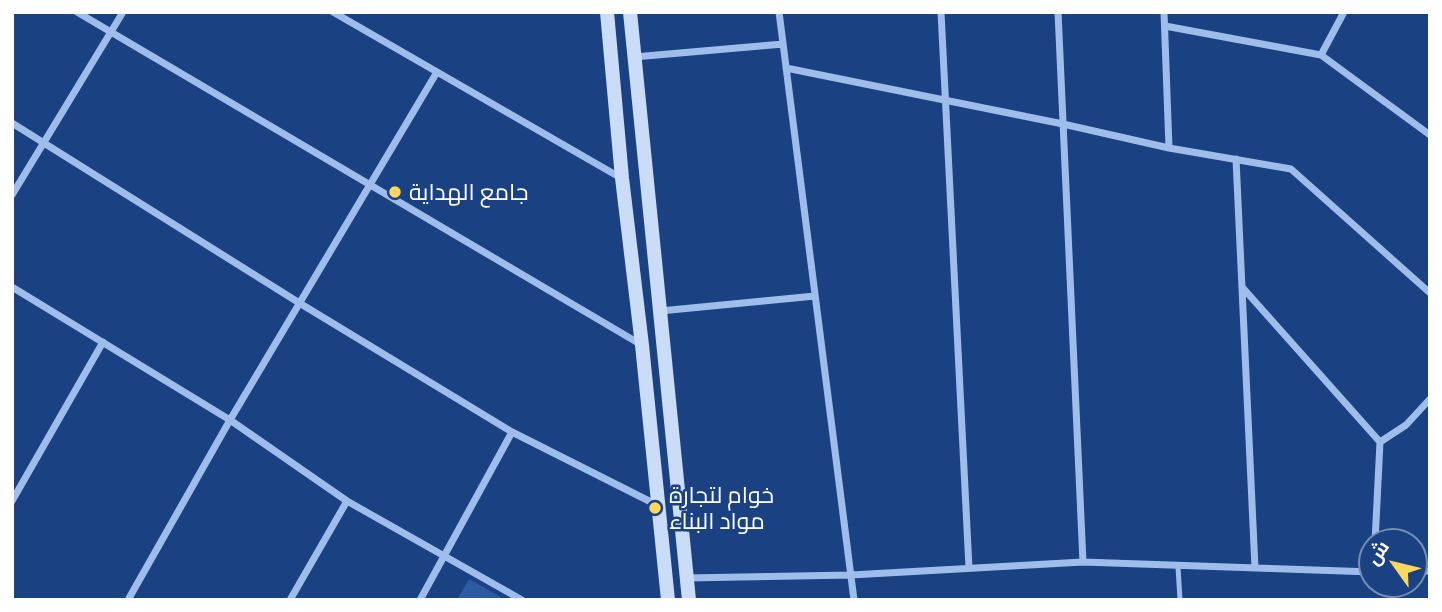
<!DOCTYPE html>
<html>
<head>
<meta charset="utf-8">
<style>
	body { margin:0 }
	#map { position:relative; width:1442px; height:612px; overflow:hidden; background:#1a4282; font-family:"Exo 2",Cairo,sans-serif }
	canvas { display:block }
	.frame { position:absolute; inset:0; border:14px solid #fff; pointer-events:none }
	.north { position:absolute; left:1358px; top:528px; width:70px; height:70px; box-sizing:border-box; background:#1a4282; border:2px solid #768eb4; border-radius:50%; rotate:304deg; font-size:19px; font-weight:700; line-height:28px; text-align:center; color:#fff }
	.north::after { content:''; display:block; margin:auto; width:24px; height:32px; background:#fdd65b; clip-path:polygon(50% 0,100% 100%,50% 72%,0 100%) }
</style>
</head>
<body>
<div id="map">
<canvas width="1442" height="612"></canvas>
<div class="frame"></div>
<div class="north">ش</div>
</div>
<script>
const ctx = document.querySelector('canvas').getContext('2d');
ctx.lineJoin = 'round';
function paint(path, color) {
  ctx.fillStyle = color;
  ctx.fill(path, 'evenodd');
}
function shape(rows) {
  const path = new Path2D();
  for (const r of rows) {
    path.moveTo(r[0], r[1]);
    for (let i = 2; i < r.length; i += 2) path.lineTo(r[i], r[i + 1]);
  }
  return path;
}
function stroke(path, color, width, dash) {
  ctx.strokeStyle = color;
  ctx.lineWidth = width;
  ctx.lineCap = dash ? 'butt' : 'round';
  ctx.setLineDash(dash || []);
  ctx.stroke(path);
}
function label(font, color, halo, rows, align = 'center') {
  ctx.font = font + ' "Exo 2",Cairo,sans-serif';
  ctx.lineWidth = 5;
  ctx.setLineDash([]);
  ctx.textBaseline = 'middle';
  ctx.strokeStyle = halo;
  ctx.fillStyle = color;
  for (const [text, x, y, turn = 0] of rows) {
    ctx.save();
    ctx.translate(x, y);
    ctx.rotate((+turn || 0) * Math.PI / 180);
    ctx.textAlign = isNaN(turn) ? turn : align;
    if (halo) ctx.strokeText(text, 0, 0);
    ctx.fillText(text, 0, 0);
    ctx.restore();
  }
}
paint(shape([
	[469,579,506,600,457,600]
]), '#2d5ba1');
stroke(shape([
	[1178,567,1180,600]
]), '#9fbdeb', 5);
stroke(shape([
	[77,12,640,344],
	[333,12,621,178],
	[779,12,854,600],
	[941,12,969,568],
	[1058,12,1083,562],
	[1164,12,1169,148],
	[1165,26,1321,55,1430,135],
	[1321,55,1344,12],
	[634,57,783,44],
	[786,68,1063,124,1169,148,1291,169,1430,293],
	[12,123,301,304,512,432,659,506],
	[1236,159,1255,568],
	[12,195,123,12],
	[12,287,230,420,347,501,522,600],
	[1242,287,1380,442,1406,425,1430,399],
	[660,311,815,296],
	[12,501,103,342],
	[1375,542,1380,442],
	[1414,571,1430,571],
	[687,578,851,575,1083,562,1372,572],
	[128,600,230,420,437,72],
	[290,600,347,501],
	[420,600,512,432]
]), '#9fbdeb', 7);
stroke(shape([
	[607,12,622,178,642,345,668,600],
	[630,12,689,600]
]), '#cbdcf8', 14);
for (const [x, y, r, color] of [
	[395,192,7,"#fdd65b"],
	[655,508,7,"#fdd65b"]
]) {
  const dot = new Path2D();
  dot.arc(x, y, r, 0, 2 * Math.PI);
  ctx.fillStyle = color;
  ctx.fill(dot);
  stroke(dot, '#1a4282', 2.5);
}
label('23px', '#fff', '#1a4282', [
	["جامع الهداية",409,192],
	["خوام لتجارة",669,495],
	["مواد البناء",669,521]
], 'left');
</script>
</body>
</html>
